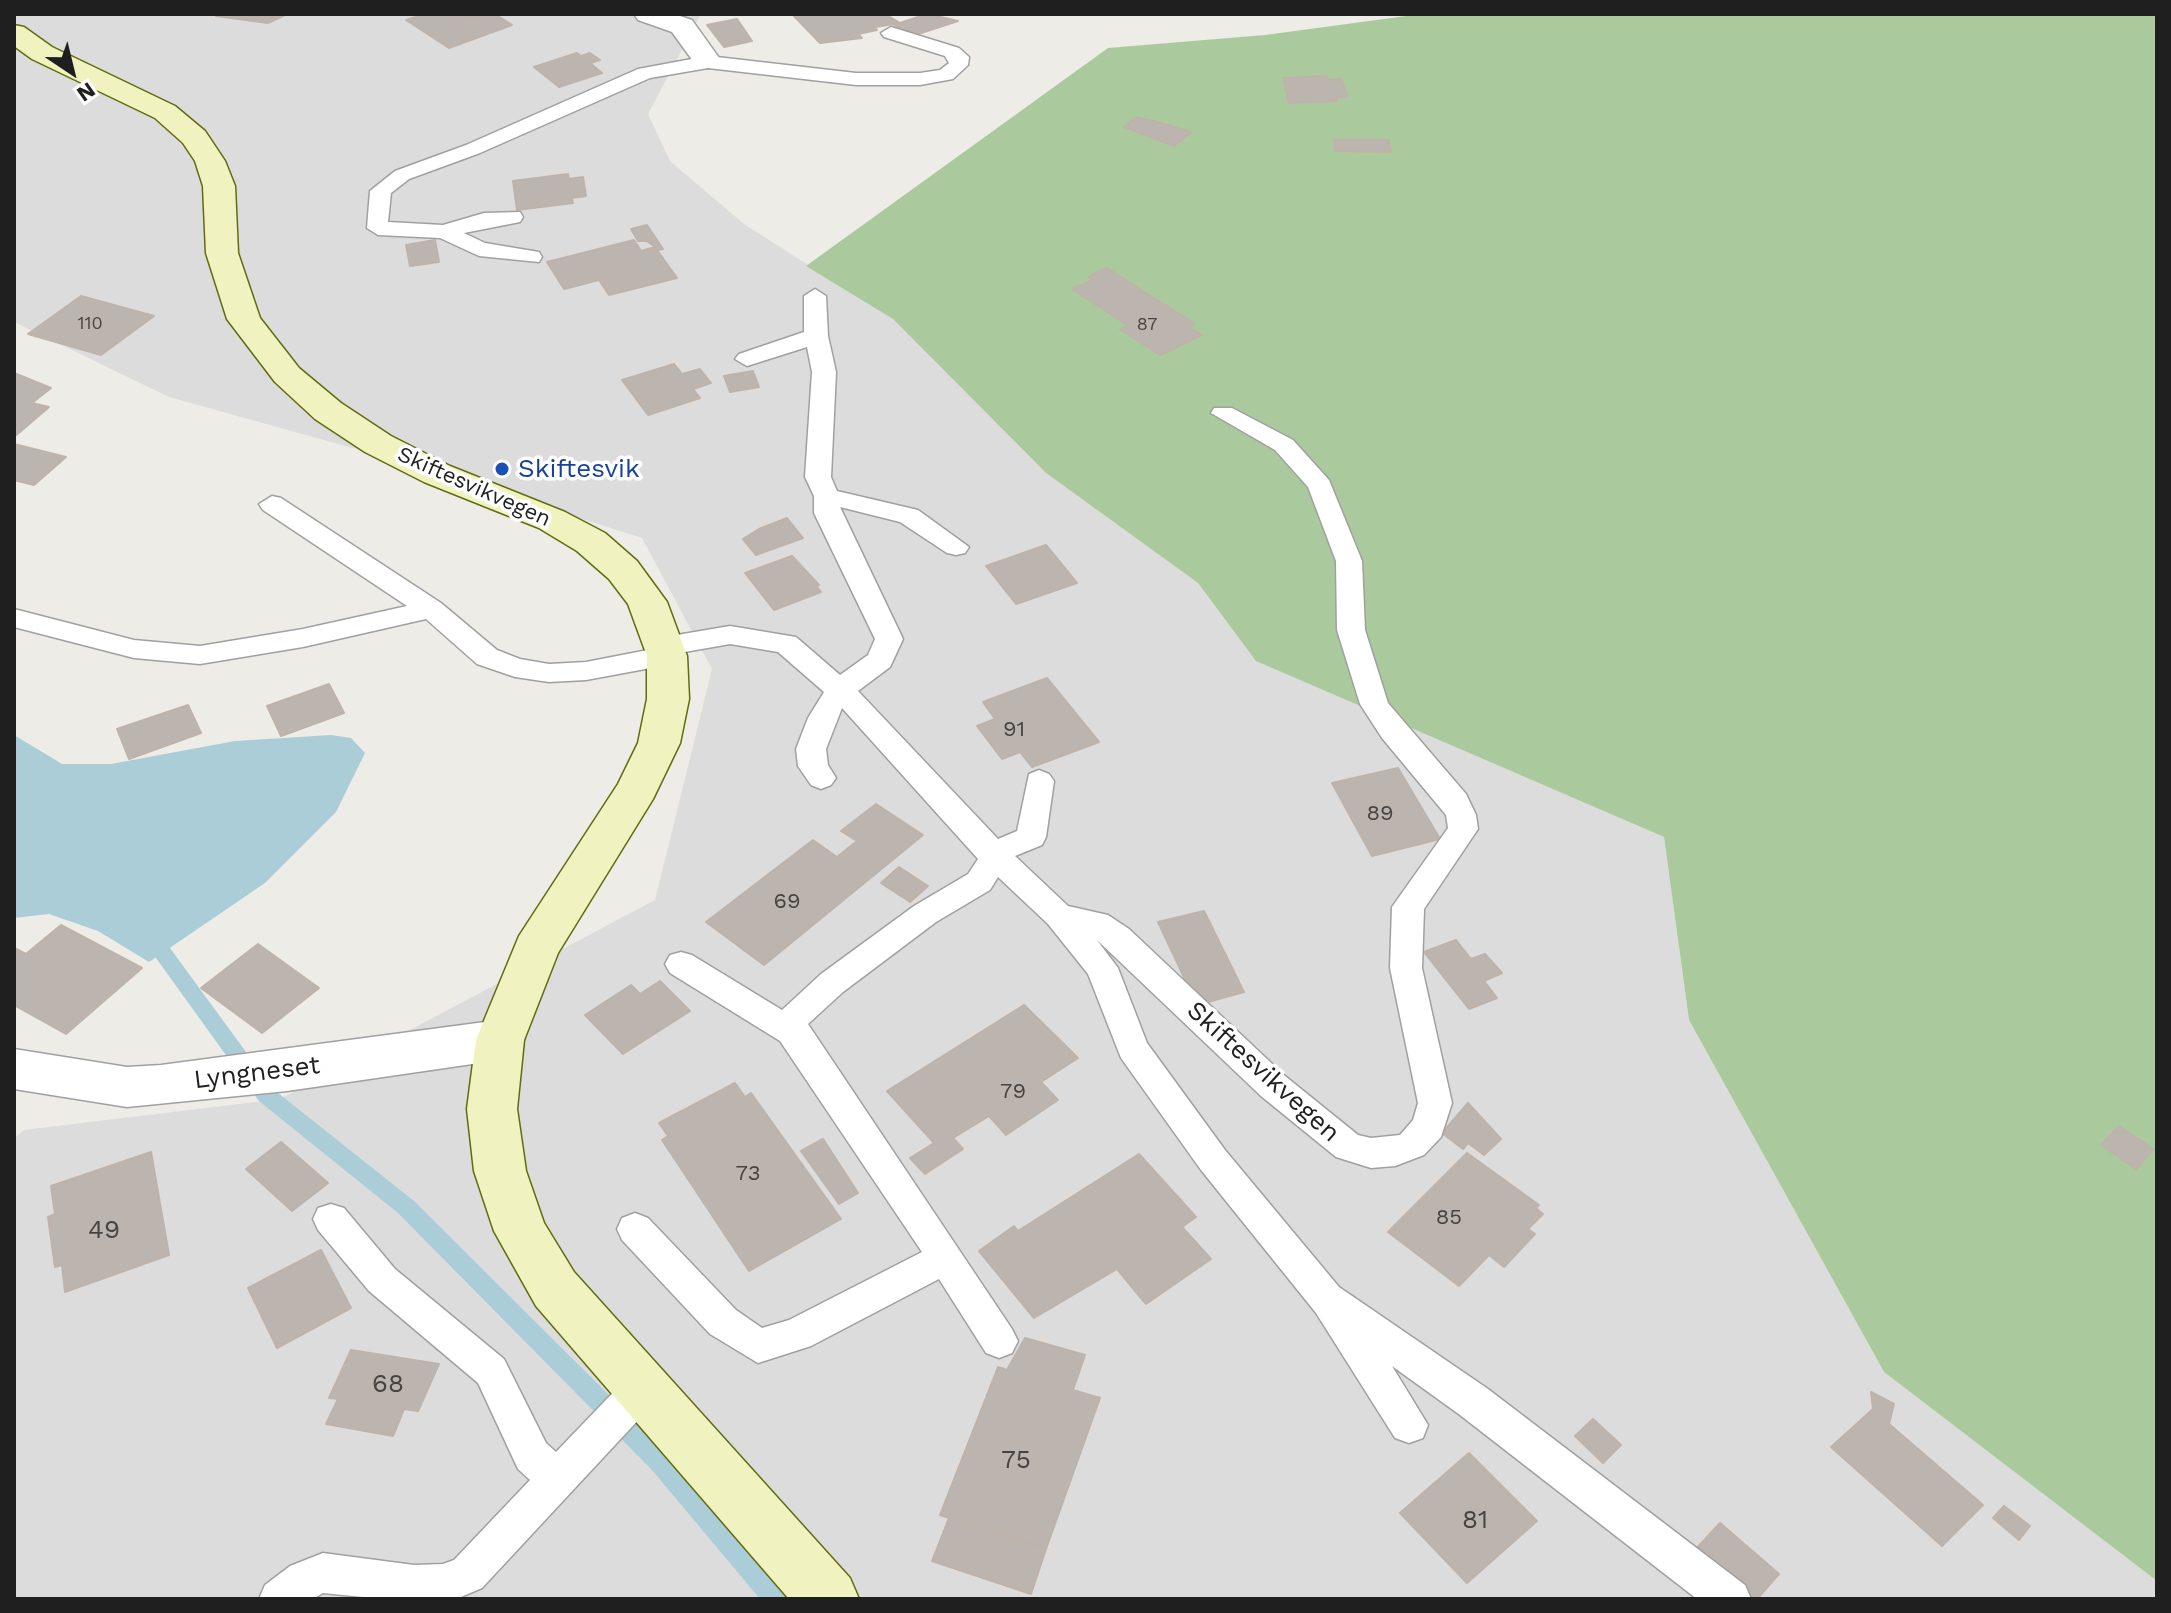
<!DOCTYPE html>
<html>
<head>
<meta charset="utf-8">
<style>
	body { margin:0 }
	#map { position:relative; width:2171px; height:1613px; overflow:hidden; background:#eeece6; font-family:"Work Sans",sans-serif }
	canvas { display:block }
	.frame { position:absolute; inset:0; border:16px solid #1f1f1f; pointer-events:none }
	.north { position:absolute; left:32px; top:32px; width:80px; height:80px; -webkit-text-stroke:6px #fff; paint-order:stroke; rotate:145deg; font-size:22px; font-weight:700; line-height:32px; text-align:center; color:#1f1f1f }
	.north::after { content:''; display:block; margin:auto; width:28px; height:36px; background:#1f1f1f; clip-path:polygon(50% 0,100% 100%,50% 72%,0 100%) }
</style>
</head>
<body>
<div id="map">
<canvas width="2171" height="1613"></canvas>
<div class="frame"></div>
<div class="north">N</div>
</div>
<script>
const ctx = document.querySelector('canvas').getContext('2d');
ctx.lineJoin = 'round';
function paint(path, color) {
  ctx.fillStyle = color;
  ctx.fill(path, 'evenodd');
}
function shape(rows) {
  const path = new Path2D();
  for (const r of rows) {
    path.moveTo(r[0], r[1]);
    for (let i = 2; i < r.length; i += 2) path.lineTo(r[i], r[i + 1]);
  }
  return path;
}
function stroke(path, color, width, dash) {
  ctx.strokeStyle = color;
  ctx.lineWidth = width;
  ctx.lineCap = dash ? 'butt' : 'round';
  ctx.setLineDash(dash || []);
  ctx.stroke(path);
}
function label(font, color, halo, rows, align = 'center') {
  ctx.font = font + ' "Work Sans",sans-serif';
  ctx.lineWidth = 7;
  ctx.setLineDash([]);
  ctx.textBaseline = 'middle';
  ctx.strokeStyle = halo;
  ctx.fillStyle = color;
  for (const [text, x, y, turn = 0] of rows) {
    ctx.save();
    ctx.translate(x, y);
    ctx.rotate((+turn || 0) * Math.PI / 180);
    ctx.textAlign = isNaN(turn) ? turn : align;
    if (halo) ctx.strokeText(text, 0, 0);
    ctx.fillText(text, 0, 0);
    ctx.restore();
  }
}
paint(shape([
	[14,14,701,14,648,114,670,161,744,224,893,319,1046,473,1198,583,1257,661,1664,837,1689,1020,1884,1372,2157,1581,2157,1599,14,1599,14,1138,24,1130,280,1099,655,900,712,669,642,538,403,462,169,397,14,322]
]), '#dddcdc');
paint(shape([
	[1421,14,2157,14,2157,1581,1884,1372,1689,1020,1664,837,1256,661,1198,583,1046,473,893,319,806,266,1108,48,1265,35]
]), '#aaca9e');
paint(shape([
	[14,735,62,764,111,764,235,741,331,735,351,738,365,753,336,812,265,883,149,962,98,931,49,914,14,918]
]), '#aacdd8');
paint(shape([
	[163,946,170,948,273,1089,414,1201,668,1454,785,1590,788,1599,760,1599,652,1470,398,1213,259,1101,156,958,153,953,156,948,163,946]
]), '#aacdd8');
const building = shape([
	[219,14,287,14,268,23,216,16,219,14],
	[426,14,476,17,495,14,512,25,449,48,406,20,426,14],
	[792,14,885,14,900,23,875,27,877,30,858,34,862,38,820,43,792,14],
	[927,14,958,21,915,35,894,25,927,14],
	[737,19,752,41,724,47,707,25,737,19],
	[577,53,581,56,590,53,600,60,590,63,602,73,559,87,534,67,577,53],
	[1327,76,1328,80,1341,79,1348,97,1335,97,1337,101,1289,103,1283,78,1327,76],
	[1136,117,1154,121,1192,132,1174,146,1124,127,1136,117],
	[1334,140,1389,140,1391,152,1335,151,1334,140],
	[568,174,569,179,583,177,586,196,572,198,573,203,517,210,513,181,568,174],
	[647,225,663,249,657,250,677,278,609,295,599,280,564,289,547,262,634,240,641,251,655,247,647,241,638,241,631,229,647,225],
	[435,240,439,262,410,266,406,245,435,240],
	[1107,268,1195,324,1189,327,1202,335,1160,355,1120,329,1127,325,1072,289,1093,280,1088,277,1107,268],
	[81,296,154,316,101,355,28,334,81,296],
	[674,364,682,374,700,369,711,383,693,389,700,398,648,415,622,380,674,364],
	[753,371,759,387,730,392,724,376,753,371],
	[14,373,51,388,32,403,49,407,14,437,14,373],
	[14,444,66,457,34,485,14,480,14,444],
	[787,518,803,538,756,555,743,539,759,529,787,518],
	[1046,545,1077,583,1016,604,986,566,1046,545],
	[792,556,819,585,816,586,821,592,774,610,745,573,792,556],
	[1047,678,1099,742,1032,767,1020,752,1002,759,977,726,995,719,983,702,1047,678],
	[329,684,344,713,281,736,267,706,329,684],
	[188,705,201,733,129,759,117,729,188,705],
	[1398,768,1440,839,1372,856,1332,783,1398,768],
	[876,804,923,835,764,965,706,922,813,840,837,857,857,841,841,831,876,804],
	[899,867,928,886,910,902,881,883,899,867],
	[1204,911,1244,992,1197,1005,1158,922,1204,911],
	[61,925,142,968,66,1034,14,1005,14,948,26,954,61,925],
	[1456,940,1471,959,1485,954,1502,973,1484,981,1497,998,1469,1009,1424,952,1456,940],
	[258,944,319,988,262,1033,201,988,258,944],
	[660,981,690,1011,623,1054,585,1015,631,985,640,994,660,981],
	[1024,1005,1078,1058,1041,1082,1058,1100,1006,1135,989,1116,953,1138,963,1149,925,1174,910,1158,934,1143,887,1091,1024,1005],
	[735,1083,745,1097,751,1093,841,1219,749,1271,662,1140,668,1136,659,1123,735,1083],
	[1468,1103,1501,1139,1484,1155,1468,1143,1463,1149,1442,1133,1468,1103],
	[2119,1126,2153,1149,2136,1169,2101,1145,2119,1126],
	[823,1139,858,1193,839,1204,801,1151,823,1139],
	[281,1142,328,1183,292,1211,246,1169,281,1142],
	[151,1152,169,1255,65,1292,62,1265,55,1267,48,1217,55,1214,51,1186,151,1152],
	[1467,1153,1539,1205,1536,1208,1543,1214,1528,1229,1535,1234,1504,1267,1489,1255,1459,1286,1388,1232,1467,1153],
	[1139,1154,1196,1217,1182,1227,1211,1259,1146,1304,1117,1269,1034,1318,979,1251,1014,1226,1018,1231,1139,1154],
	[321,1250,351,1308,277,1348,248,1288,321,1250],
	[1025,1338,1085,1355,1073,1390,1100,1398,1046,1549,940,1515,998,1367,1007,1370,1025,1338],
	[351,1350,439,1364,418,1411,404,1409,393,1436,326,1424,338,1399,329,1398,351,1350],
	[1871,1392,1894,1404,1889,1424,1983,1505,1942,1546,1831,1447,1873,1409,1871,1392],
	[1593,1419,1621,1445,1603,1463,1575,1436,1593,1419],
	[1469,1453,1537,1521,1467,1583,1400,1513,1469,1453],
	[2004,1506,2030,1526,2019,1540,1993,1518,2004,1506],
	[949,1518,1046,1549,1031,1594,932,1561,949,1518],
	[1720,1523,1779,1574,1757,1599,1750,1599,1695,1550,1720,1523]
]);
paint(building, '#bcb5af');
stroke(building, '#bfb3a9', 2);
const lane = shape([
	[891,27,959,48,969,57,968,65,953,79,920,85,856,85,708,68,650,78,480,153,409,179,391,193,388,222,443,225,484,213,520,212,523,217,520,222,464,233,485,243,539,252,542,257,539,262,479,256,440,238,378,235,367,228,370,191,395,171,466,145,638,69,708,56,856,73,920,73,940,70,949,63,945,56,884,37,881,33,891,27],
	[815,289,826,296,828,336,836,372,831,477,837,491,918,510,969,547,965,553,956,555,947,553,900,522,840,507,903,639,890,667,858,691,998,839,1017,831,1029,774,1039,770,1049,774,1054,781,1046,837,1042,845,1015,856,1068,906,1108,915,1129,929,1285,1076,1358,1135,1371,1138,1400,1135,1413,1120,1418,1103,1390,968,1392,907,1448,828,1446,815,1382,738,1360,704,1337,630,1336,561,1308,487,1275,450,1211,413,1214,408,1232,408,1293,440,1329,480,1362,561,1365,630,1388,703,1466,794,1476,815,1478,829,1424,909,1422,968,1452,1103,1441,1137,1424,1155,1395,1166,1371,1168,1336,1157,1261,1096,1097,940,1118,968,1147,1043,1225,1150,1339,1287,1488,1389,1745,1585,1751,1599,1697,1599,1460,1415,1392,1366,1428,1425,1423,1438,1409,1443,1395,1438,1316,1313,1201,1170,1121,1058,1088,974,1048,924,998,877,990,890,936,922,843,992,808,1024,1012,1329,1018,1341,1012,1353,999,1358,986,1353,939,1279,811,1346,758,1363,710,1334,622,1240,617,1229,622,1218,635,1213,648,1218,736,1310,762,1328,789,1320,922,1252,780,1041,670,973,665,964,670,955,681,952,692,955,782,1010,821,974,914,906,968,874,978,859,842,708,826,749,828,765,836,778,831,785,821,789,811,785,798,766,796,749,808,718,824,692,778,652,730,644,679,653,677,663,667,665,586,680,549,682,515,677,477,664,426,619,303,647,200,664,134,658,14,627,14,609,134,640,200,646,303,629,407,606,263,510,259,504,272,496,281,498,441,603,497,650,520,659,549,664,586,662,653,649,655,639,665,637,730,626,796,637,840,675,868,655,875,639,814,513,814,496,805,477,812,372,807,347,747,366,735,359,739,354,804,332,804,296,815,289],
	[331,1204,344,1208,395,1269,504,1359,546,1443,556,1452,627,1378,641,1372,655,1378,660,1390,655,1402,482,1588,456,1599,383,1599,323,1593,313,1599,259,1599,265,1585,290,1566,323,1553,414,1565,443,1564,454,1560,530,1480,518,1469,478,1383,369,1291,318,1230,313,1219,318,1208,331,1204]
]);
const street = shape([
	[634,14,674,14,692,20,722,62,718,68,698,68,672,32,638,20,634,14],
	[500,1020,517,1026,524,1040,517,1054,500,1060,287,1091,127,1107,14,1089,14,1049,127,1067,161,1065,500,1020]
]);
const secondary = shape([
	[14,25,24,27,52,47,175,106,205,131,225,161,235,186,238,253,260,318,299,368,341,403,391,436,450,466,565,512,605,533,637,561,667,602,687,656,689,699,680,743,653,799,558,953,524,1040,517,1109,526,1171,544,1223,574,1272,850,1578,859,1599,789,1599,536,1306,494,1231,474,1171,467,1109,476,1040,519,936,618,784,638,743,647,699,647,656,628,604,609,579,577,551,539,528,424,482,365,452,315,419,275,382,227,319,206,253,203,186,195,161,183,143,155,118,32,59,14,46,14,25]
]);
stroke(lane, '#a0a0a0', 3);
stroke(street, '#a0a0a0', 3);
stroke(secondary, '#606c0f', 3);
paint(lane, '#fff');
paint(street, '#fff');
paint(secondary, '#f0f3bf');
for (const [x, y, r, color] of [
	[502,469,8,"#1a4fb4"]
]) {
  const dot = new Path2D();
  dot.arc(x, y, r, 0, 2 * Math.PI);
  ctx.fillStyle = color;
  ctx.fill(dot);
  stroke(dot, '#fff', 3);
}
label('18px', '#464443', null, [
	["110",90,324],
	["87",1147,325]
]);
label('22px', '#1f1f1f', '#fff', [
	["Skiftesvikvegen",474,487,24]
]);
label('22px', '#464443', null, [
	["91",1014,730],
	["89",1380,814],
	["69",787,902],
	["79",1013,1092],
	["73",748,1174],
	["85",1449,1218]
]);
label('26px', '#164399', '#fff', [
	["Skiftesvik",518,469]
], 'left');
label('26px', '#1f1f1f', '#fff', [
	["Skiftesvikvegen",1263,1072,42],
	["Lyngneset",257,1073,-7]
]);
label('26px', '#464443', null, [
	["49",104,1230],
	["68",388,1384],
	["75",1016,1460],
	["81",1475,1520]
]);
</script>
</body>
</html>
